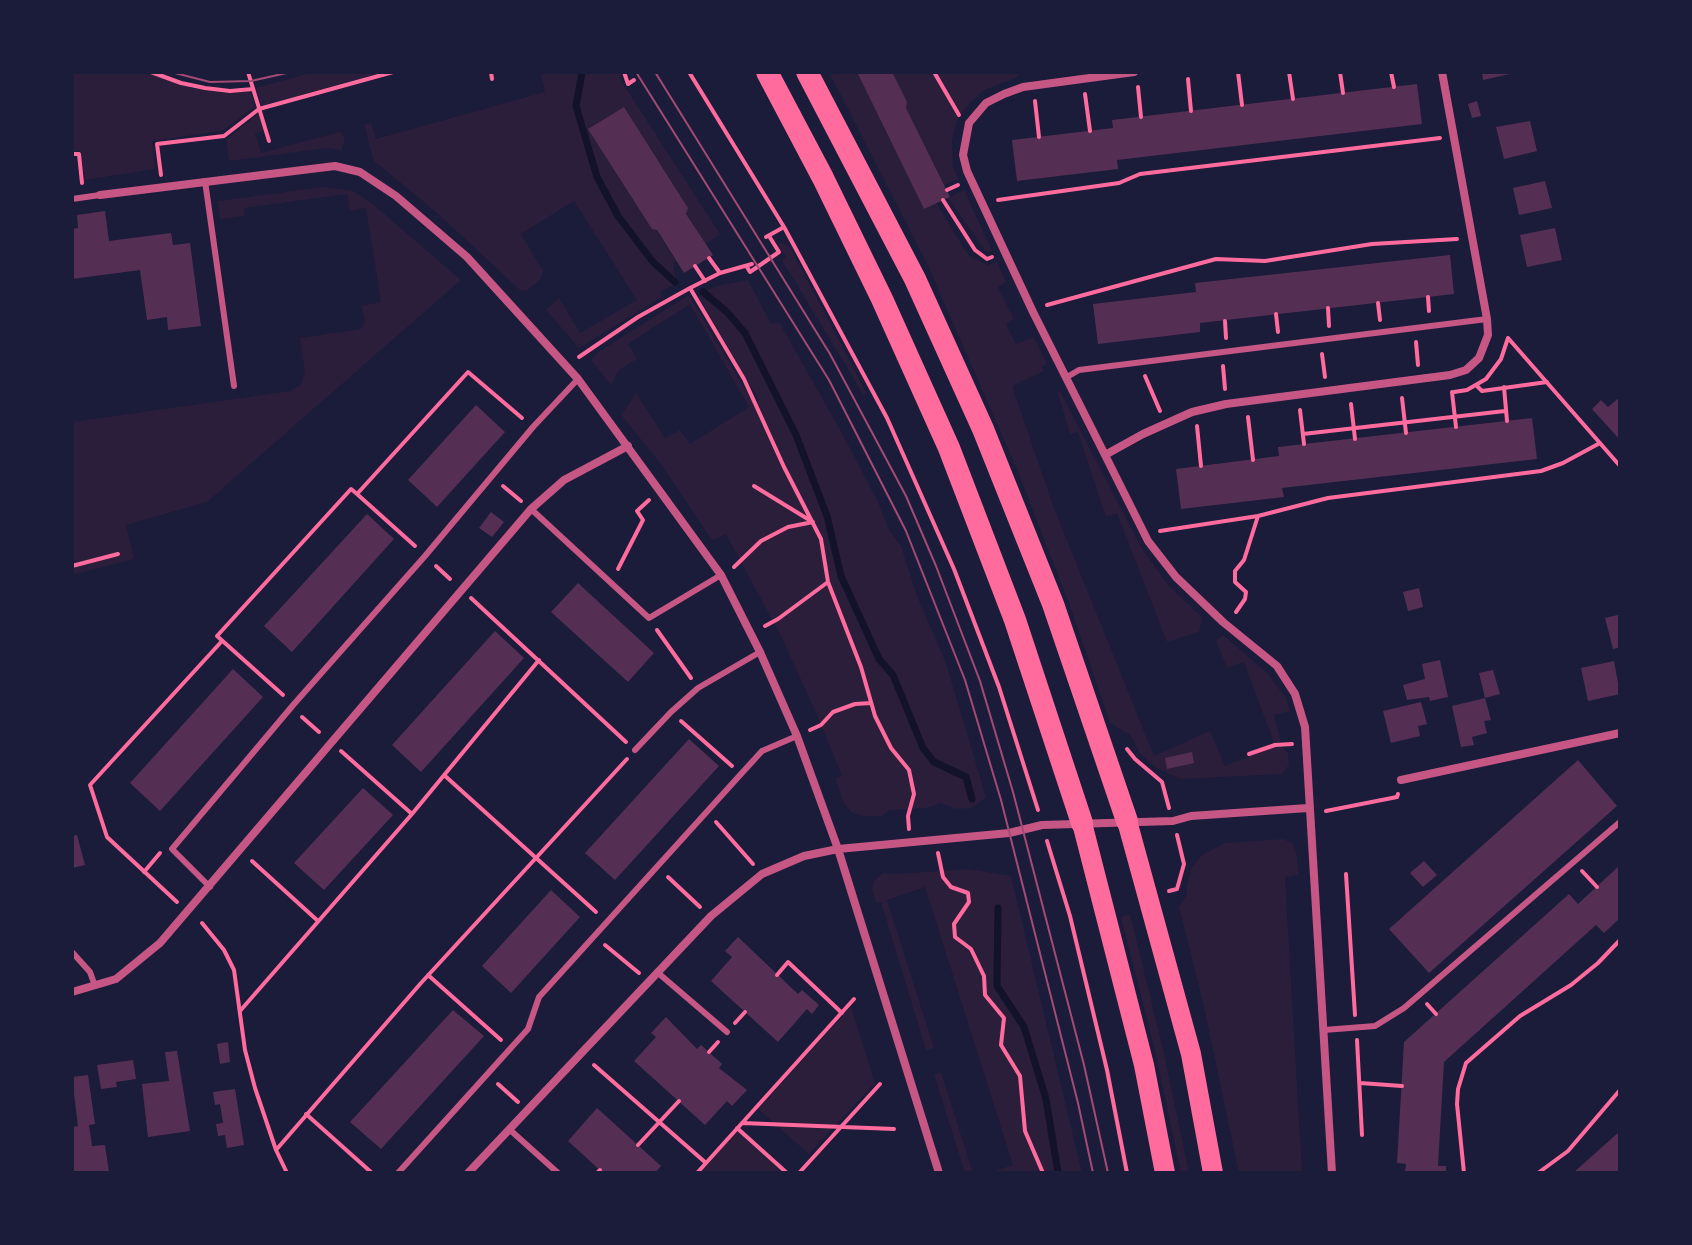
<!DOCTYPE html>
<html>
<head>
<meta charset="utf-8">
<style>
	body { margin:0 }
	#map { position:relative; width:1692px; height:1245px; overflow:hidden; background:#1b1b3a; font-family:Helvetica,sans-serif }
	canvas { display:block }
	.frame { position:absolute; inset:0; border:74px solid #1b1b3a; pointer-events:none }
</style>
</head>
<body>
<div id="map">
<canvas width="1692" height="1245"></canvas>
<div class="frame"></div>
</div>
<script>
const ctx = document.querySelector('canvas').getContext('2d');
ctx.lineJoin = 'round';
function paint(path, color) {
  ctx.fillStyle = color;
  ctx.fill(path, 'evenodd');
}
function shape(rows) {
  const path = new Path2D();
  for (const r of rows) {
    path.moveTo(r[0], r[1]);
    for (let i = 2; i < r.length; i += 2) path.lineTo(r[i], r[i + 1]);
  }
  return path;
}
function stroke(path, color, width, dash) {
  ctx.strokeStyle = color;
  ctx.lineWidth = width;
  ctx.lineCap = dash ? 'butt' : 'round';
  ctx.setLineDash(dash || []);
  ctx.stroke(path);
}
paint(shape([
	[72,72,145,72,195,89,233,93,250,91,255,107,222,131,152,141,155,169,85,180,81,151,73,151,72,145],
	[314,72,383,72,262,106,256,88],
	[552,72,622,72,620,79,720,234,705,244,686,214,688,208,624,107,589,129,676,261,673,263,676,280,674,285,660,292,662,297,579,348,546,310,559,298,580,333,637,300,574,201,521,234,543,271,540,280,526,291,520,290,436,212,374,161,364,125,371,123,376,139,545,92,541,75],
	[829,72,857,72,924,209,936,203,969,256,988,265,997,262,1006,282,998,287,1014,319,1006,324,1016,344,1034,337,1047,364,1042,367,1044,371,1012,386,1054,508,1154,756,1210,731,1225,766,1275,746,1282,747,1288,753,1289,765,1282,774,1180,779,1155,767,1140,753,1131,736,1110,723,1069,603,1016,467,928,266],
	[892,72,1018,72,1019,76,982,91,964,109,956,123,952,141,953,167,959,179,944,185,906,108],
	[259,113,264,131,255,133,261,153,339,132,342,133,345,141,341,150,327,148,229,161,226,140],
	[324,187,353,191,374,205,461,280,207,502,126,525,134,559,72,575,72,422,291,391,300,385,305,373,300,338,361,329,365,321,362,306,381,302,366,208,350,211,347,194,244,208,244,216,220,219,218,201],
	[964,190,992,251,986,252,948,198],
	[780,242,790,247,867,394,863,394,782,260,786,257,778,245],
	[748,280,771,324,779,322,843,435,878,502,889,530,901,546,917,596,946,663,986,797,972,808,956,809,941,803,926,808,889,810,882,816,862,816,851,812,845,805,835,778,842,776,817,715,781,636,726,534,712,540,661,464,621,415,636,393,665,438,680,430,690,444,749,407,690,304,628,344,637,359,619,370,611,385,591,360,598,352,689,295,754,404,759,400,699,297,704,291,721,285],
	[1059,389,1142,549,1169,586,1202,617,1199,632,1167,642,1117,513,1106,517,1078,432,1070,434,1058,394],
	[1223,635,1267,673,1286,698,1290,711,1274,715,1281,743,1274,743,1244,662,1227,668,1216,641],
	[1283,839,1292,843,1296,851,1299,875,1285,877,1302,1173,1239,1173,1202,998,1179,907,1187,895,1187,885,1192,867,1202,855,1225,843],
	[969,869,1011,876,1082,1173,998,1173,997,1170,1013,1165,925,887,887,900,934,1048,926,1050,881,902,876,903,872,889,873,882,883,873,897,874],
	[1130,914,1163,1049,1189,1173,1181,1173,1155,1051,1121,917],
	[851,1007,875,1083,809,1154,758,1109],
	[941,1072,973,1173,965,1173,934,1075],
	[737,1131,783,1173,700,1173]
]), '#2a1e3b');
stroke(shape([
	[582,73,576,106,597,177,618,216,653,262,675,282],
	[703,292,727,312,745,333,796,435,827,516,841,576,879,659,893,675,923,748,934,762,966,777,972,799],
	[998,908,997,986,1024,1027,1046,1099,1058,1173]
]), '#12122b', 7);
paint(shape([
	[857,72,892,72,907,102,906,108,950,197,924,209],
	[1482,72,1514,72,1514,73,1483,80],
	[1417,84,1422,124,1117,160,1118,169,1017,181,1012,140,1113,128,1112,120],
	[1477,101,1481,116,1472,118,1468,104],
	[624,107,688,208,686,214,713,255,684,273,657,230,652,229,588,129],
	[1530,121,1537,151,1504,159,1496,127],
	[1545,181,1552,208,1519,215,1513,188],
	[105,211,109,241,171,233,173,245,190,243,201,326,168,330,167,317,147,320,140,270,72,279,72,229,78,228,77,215],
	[1555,228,1562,260,1527,267,1520,235],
	[1450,255,1454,294,1200,323,1200,332,1098,344,1093,304,1196,292,1195,283],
	[1620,397,1620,440,1592,409,1601,400,1608,407],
	[476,405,505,432,437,507,408,480],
	[1532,418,1537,459,1282,488,1284,497,1181,509,1176,469,1279,456,1278,447],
	[491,512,504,522,492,537,479,528],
	[367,514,394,539,292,652,264,626],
	[578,583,654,653,628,682,551,612],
	[1419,588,1423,607,1408,611,1403,592],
	[1618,615,1620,647,1613,649,1605,618],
	[495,631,524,658,421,772,392,745],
	[1440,660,1448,697,1430,701,1429,697,1407,700,1403,685,1425,679,1422,664],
	[1614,661,1620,694,1588,701,1581,668],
	[233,669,263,697,160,811,130,783],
	[1493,670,1500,694,1485,698,1479,673],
	[1485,698,1491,720,1484,721,1487,733,1472,737,1474,745,1461,747,1452,706],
	[1421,702,1427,724,1418,726,1420,736,1391,743,1383,711],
	[689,739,719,766,615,880,585,853],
	[1192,752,1194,763,1167,769,1165,758],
	[1578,760,1617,806,1429,973,1389,929],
	[363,788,393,815,324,890,294,863],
	[77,835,85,865,72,868,72,836],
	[1424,861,1437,875,1423,887,1410,873],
	[1620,865,1620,918,1604,933,1596,925,1444,1062,1438,1166,1446,1166,1446,1173,1405,1173,1406,1164,1397,1163,1404,1042,1569,894,1578,904],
	[551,890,580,917,511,993,482,966],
	[738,937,798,994,802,990,819,1005,812,1014,807,1009,778,1042,711,981,732,957,725,951],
	[453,1010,484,1036,381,1149,350,1122],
	[666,1017,697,1049,701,1045,722,1064,719,1068,747,1090,732,1106,727,1101,705,1125,634,1061,656,1037,651,1033],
	[228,1042,230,1062,220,1064,217,1044],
	[177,1051,190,1131,148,1137,142,1084,169,1081,165,1052],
	[133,1060,136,1079,116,1082,117,1087,101,1089,97,1065],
	[88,1075,95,1124,89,1125,92,1146,105,1145,109,1172,72,1173,72,1127,78,1126,72,1077],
	[235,1089,244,1145,227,1148,225,1135,218,1136,216,1124,223,1123,220,1104,215,1105,213,1092],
	[597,1108,661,1166,655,1173,603,1173,568,1141],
	[1620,1131,1620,1173,1573,1173]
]), '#542f53');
stroke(shape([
	[151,72,181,83,205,88,230,91,253,89],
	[248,72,269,141],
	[491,72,492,79],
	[624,72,628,84,634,80],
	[689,72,784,227,887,418,954,569,999,687,1038,810],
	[934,72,959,115],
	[1238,72,1242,105],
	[1289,72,1293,99],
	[1340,72,1343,93],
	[1391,72,1394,87],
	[1188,79,1191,111],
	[1138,87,1141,117],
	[1085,94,1090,131],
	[1035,101,1039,137],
	[72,154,79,154,82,183],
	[161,175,157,144,224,136,259,109,393,72],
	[947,190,958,185],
	[943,200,975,250,987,259,992,257],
	[998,200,1119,183,1140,174,1440,138],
	[766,237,784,227],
	[709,258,720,273],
	[695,266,705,281],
	[747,267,750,272,779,252,769,236],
	[690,288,744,379,784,467,821,539,828,582,861,667,875,716,891,748,909,770,914,794,908,816,909,829],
	[1428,297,1429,311],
	[1378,303,1380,320],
	[1047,305,1216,259,1265,261,1372,244,1457,239],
	[1328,308,1329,326],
	[1276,314,1278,332],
	[1225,321,1226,338],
	[1508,338,1620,466],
	[1416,342,1418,365],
	[1322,354,1325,377],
	[579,357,638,317,690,288,720,273,752,264],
	[1223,366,1225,389],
	[1145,376,1160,411],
	[1477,386,1482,391,1547,382],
	[1504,387,1507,421],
	[1452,392,1456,427],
	[1454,392,1467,390,1486,379,1501,359,1508,338],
	[1402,398,1406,433],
	[1351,404,1355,439],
	[1300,410,1304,444],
	[1248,417,1253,460],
	[1197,426,1201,466],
	[1303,434,1505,411],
	[503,486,521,501],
	[754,486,811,521],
	[357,494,415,546],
	[1160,531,1258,516],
	[72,566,118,554],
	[436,566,450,579],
	[734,567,761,541,788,527,813,522],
	[618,569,643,520,637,511,649,500],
	[471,598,626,742],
	[1236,612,1245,599,1246,592,1235,582,1235,571,1244,560,1258,516,1328,498,1541,471,1563,463,1600,443],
	[765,626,778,619,828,582],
	[657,630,691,678],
	[283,695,217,636,351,489,357,494,468,372,522,418],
	[302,717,319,732],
	[681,721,732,766],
	[810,730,821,725,833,712,855,704,871,703],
	[1127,749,1135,759,1162,782,1169,808],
	[341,751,412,814],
	[1249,754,1275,745,1292,744],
	[444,775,596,912],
	[1326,811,1397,797,1398,794],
	[716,822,753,864],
	[1047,841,1070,916,1107,1070,1127,1173],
	[938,853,943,877,951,887,968,893,969,902,954,924,955,937,971,949,984,976,985,995,1004,1018,1001,1045,1020,1076,1025,1131,1043,1173],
	[252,861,318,921],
	[1582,871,1597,887],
	[144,872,160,853],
	[1346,874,1355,1015],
	[668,877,700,907],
	[1169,891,1177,889,1184,864,1177,835],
	[177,902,107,837,90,785,222,641],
	[202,923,224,950,234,970,245,1050,255,1088,276,1150,287,1173],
	[605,945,639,973],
	[428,975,501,1040],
	[777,975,788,962,842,1013],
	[1427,1004,1436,1014],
	[240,1011,412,814,539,660],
	[735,1023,745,1012],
	[1357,1040,1362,1135],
	[709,1052,718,1042],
	[594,1065,706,1163],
	[1360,1083,1402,1086],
	[498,1084,518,1102],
	[306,1114,372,1173],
	[742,1123,894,1129],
	[737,1128,787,1173],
	[638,1145,679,1101],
	[276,1150,421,983,627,759],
	[597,1173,600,1170],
	[697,1173,854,999],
	[799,1173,880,1084],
	[1464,1173,1457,1104,1458,1089,1466,1063,1520,1016,1571,985,1598,963,1620,940],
	[1538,1173,1568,1151,1620,1090]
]), '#ff6b9d', 4);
stroke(shape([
	[205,181,234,386],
	[72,199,100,195],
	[1067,377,1079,370,1487,319],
	[531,509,649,618,721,575],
	[635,750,671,712,698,688,760,652],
	[210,887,172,849,294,704,425,556,533,427,578,379],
	[72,952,90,972,95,986],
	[657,972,727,1032],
	[1324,1030,1375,1026,1404,1008,1620,822],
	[509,1129,558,1173],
	[398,1173,528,1029,539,997,741,774,762,751,797,736]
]), '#c65784', 6);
stroke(shape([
	[1134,72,1023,87,1004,94,986,103,969,123,963,155,967,171,1033,312,1105,455,1143,434,1192,412,1226,404,1450,375,1466,370,1479,358,1488,335,1487,319,1442,72],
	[100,195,335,166,360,172,396,196,467,257,578,379,721,575,760,652,797,736,838,849,939,1173],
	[1105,455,1148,541,1176,577,1223,622,1277,666,1295,694,1305,727,1332,1173],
	[1401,780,1620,733],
	[72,992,116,979,160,943,531,509,564,480,628,446],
	[468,1173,711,916,762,874,804,856,838,849,1009,833,1042,825,1173,821,1191,816,1308,808]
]), '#c65784', 8);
stroke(shape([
	[1127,821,1191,1054,1213,1173],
	[1082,823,1144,1065,1165,1173]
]), '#ff6b9d', 20);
stroke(shape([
	[767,72,823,178,882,299,949,448,1015,620,1082,823],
	[807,72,915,279,983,429,1053,604,1127,821]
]), '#ff6b9d', 22);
stroke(shape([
	[171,72,210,82,251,81,291,72],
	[636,72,829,380,906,531,965,680,1001,800,1078,1103,1093,1173],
	[655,72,830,354,906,496,936,566,980,681,1013,792,1084,1065,1108,1173]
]), '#a44b75', 2);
</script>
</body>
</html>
